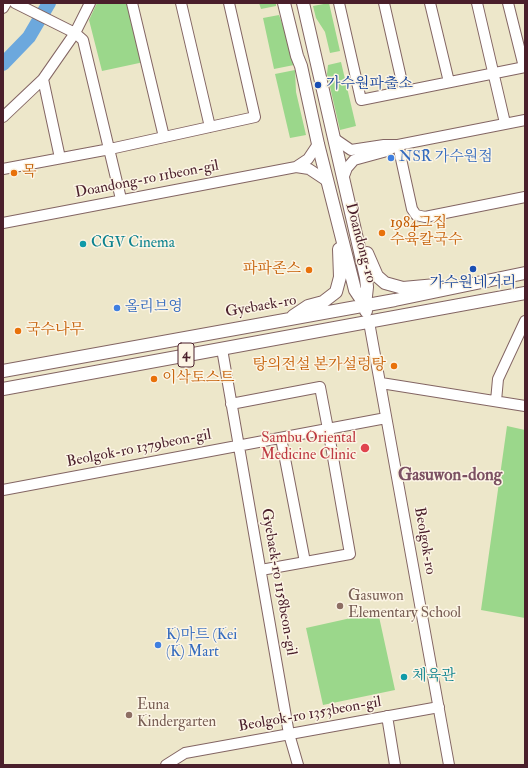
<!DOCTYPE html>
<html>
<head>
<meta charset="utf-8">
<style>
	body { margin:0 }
	#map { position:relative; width:528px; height:768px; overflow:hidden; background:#ede7ca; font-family:"IM FELL Double Pica",serif }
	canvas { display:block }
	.frame { position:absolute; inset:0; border:4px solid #4a1f2b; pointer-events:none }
</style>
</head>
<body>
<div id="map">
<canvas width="528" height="768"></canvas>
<div class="frame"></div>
</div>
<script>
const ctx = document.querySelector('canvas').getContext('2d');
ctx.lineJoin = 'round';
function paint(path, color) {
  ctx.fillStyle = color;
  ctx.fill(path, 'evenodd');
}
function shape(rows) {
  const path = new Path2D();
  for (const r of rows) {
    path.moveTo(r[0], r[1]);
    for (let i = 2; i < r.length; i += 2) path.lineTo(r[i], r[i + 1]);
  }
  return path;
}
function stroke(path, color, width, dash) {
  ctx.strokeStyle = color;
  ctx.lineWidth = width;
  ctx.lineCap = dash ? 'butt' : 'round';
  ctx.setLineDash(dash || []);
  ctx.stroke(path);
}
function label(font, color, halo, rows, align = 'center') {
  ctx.font = font + ' "IM FELL Double Pica","Noto Serif KR",serif';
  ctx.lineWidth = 3;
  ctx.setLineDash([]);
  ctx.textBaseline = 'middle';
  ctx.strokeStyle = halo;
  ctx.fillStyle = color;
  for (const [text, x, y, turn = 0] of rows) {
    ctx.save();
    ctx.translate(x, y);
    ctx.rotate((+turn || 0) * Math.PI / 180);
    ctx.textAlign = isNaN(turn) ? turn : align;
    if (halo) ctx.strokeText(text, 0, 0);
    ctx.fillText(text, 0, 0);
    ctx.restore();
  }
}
paint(shape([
	[97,3,130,3,144,62,102,71,89,20],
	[259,3,276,3,276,6,261,9],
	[329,3,340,51,330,53,325,32,316,18,313,6],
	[279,15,289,42,294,65,274,69,263,18],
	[341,62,356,126,340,130,327,74,328,65],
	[295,70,296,92,306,135,290,138,275,74],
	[507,426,525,430,525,618,481,610],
	[378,612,395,690,323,705,306,628]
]), '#9bd78b');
stroke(shape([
	[3,64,29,37,49,3]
]), '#6ca8dd', 14);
const minor = shape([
	[15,3,75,33,83,40,121,199],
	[132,3,164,137],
	[181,3,210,127],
	[339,3,361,100,525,67],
	[384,3,404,91],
	[430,3,449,82],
	[477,3,505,123],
	[508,3,524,67],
	[3,8,6,3],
	[43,79,60,158],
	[3,117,43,79,75,33,90,3],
	[335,139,351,150,384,145,398,145,525,120],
	[398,145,412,209,416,215,425,217,525,197],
	[296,167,308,159,318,144],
	[3,169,110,149,255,117,229,3],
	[344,176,347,168,354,160,387,151,394,147],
	[3,223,296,167,309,169,327,181],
	[369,322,449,765],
	[222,349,289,734,298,765],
	[381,383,525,406],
	[496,401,498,379,525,321],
	[231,404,320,387,328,429,350,554,261,570],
	[281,438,305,562],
	[3,490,386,418],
	[387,716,395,765],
	[166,765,185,753,439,707]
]);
const major = shape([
	[284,3,297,56,301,66,318,144,353,282,355,290,365,305,366,311],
	[303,3,366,278,367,287,365,305],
	[367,253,377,276,385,283,403,288,436,285],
	[293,316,308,306,323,302,336,292,340,277,339,249],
	[3,371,395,300,525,273],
	[3,389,525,293]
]);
stroke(minor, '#836563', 12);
stroke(major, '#836563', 14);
stroke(minor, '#fff', 10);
stroke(major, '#fff', 12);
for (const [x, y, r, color] of [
	[318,85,4,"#1a4fb4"],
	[391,158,4,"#3f7fe0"],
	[14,173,4,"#e8710a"],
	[382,233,4,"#e8710a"],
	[83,244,4,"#0f9aa8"],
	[473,269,4,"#1a4fb4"],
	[309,270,4,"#e8710a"],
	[117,308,4,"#3f7fe0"],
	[18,331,4,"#e8710a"],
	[394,366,4,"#e8710a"],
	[154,379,4,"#e8710a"],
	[365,448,5,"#e0444e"],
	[340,606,4,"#8d6e63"],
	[158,645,4,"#3f7fe0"],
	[404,677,4,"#0f9aa8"],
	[129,715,4,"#8d6e63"]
]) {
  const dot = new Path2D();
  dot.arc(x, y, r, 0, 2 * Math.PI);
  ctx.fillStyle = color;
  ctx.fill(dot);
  stroke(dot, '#fcf5e5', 1.5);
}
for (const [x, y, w] of [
	[186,355,16]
]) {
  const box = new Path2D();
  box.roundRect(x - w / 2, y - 12, w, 24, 3);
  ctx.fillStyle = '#fcf5e5';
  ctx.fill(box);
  stroke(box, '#4a1f2b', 1);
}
label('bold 14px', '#4a1f2b', null, [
	["4",186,355]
]);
label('15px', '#164399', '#fcf5e5', [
	["가수원파출소",326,85],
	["가수원네거리",473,284,"center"]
], 'left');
label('15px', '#366cbe', '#fcf5e5', [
	["NSR 가수원점",399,158],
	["올리브영",125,308],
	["K)마트 (Kei",166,636],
	["(K) Mart",166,653]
], 'left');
label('15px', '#c56008', '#fcf5e5', [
	["목",22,173],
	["1984그집",390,224],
	["수육칼국수",390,241],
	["파파존스",301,270,"right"],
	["국수나무",26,331],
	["탕의전설 본가설렁탕",386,366,"right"],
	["이삭토스트",162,379]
], 'left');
label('15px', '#4a1f2b', '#fcf5e5', [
	["Doandong-ro 11beon-gil",147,180,-11],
	["Doandong-ro",360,243,75],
	["Gyebaek-ro",261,307,-10],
	["Beolgok-ro 1379beon-gil",139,449,-11],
	["Beolgok-ro",424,541,80],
	["Gyebaek-ro 1158beon-gil",278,582,80],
	["Beolgok-ro 1353beon-gil",310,715,-10]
]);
label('15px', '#0d838f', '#fcf5e5', [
	["CGV Cinema",91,244],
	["체육관",412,677]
], 'left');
label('15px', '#be3a42', '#fcf5e5', [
	["Sambu Oriental",356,439],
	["Medicine Clinic",356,456]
], 'right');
label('15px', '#785e54', '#fcf5e5', [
	["Gasuwon",348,597],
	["Elementary School",348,614],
	["Euna",137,706],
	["Kindergarten",137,723]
], 'left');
label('bold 17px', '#7c5163', '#fcf5e5', [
	["Gasuwon-dong",450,476]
]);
</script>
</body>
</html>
